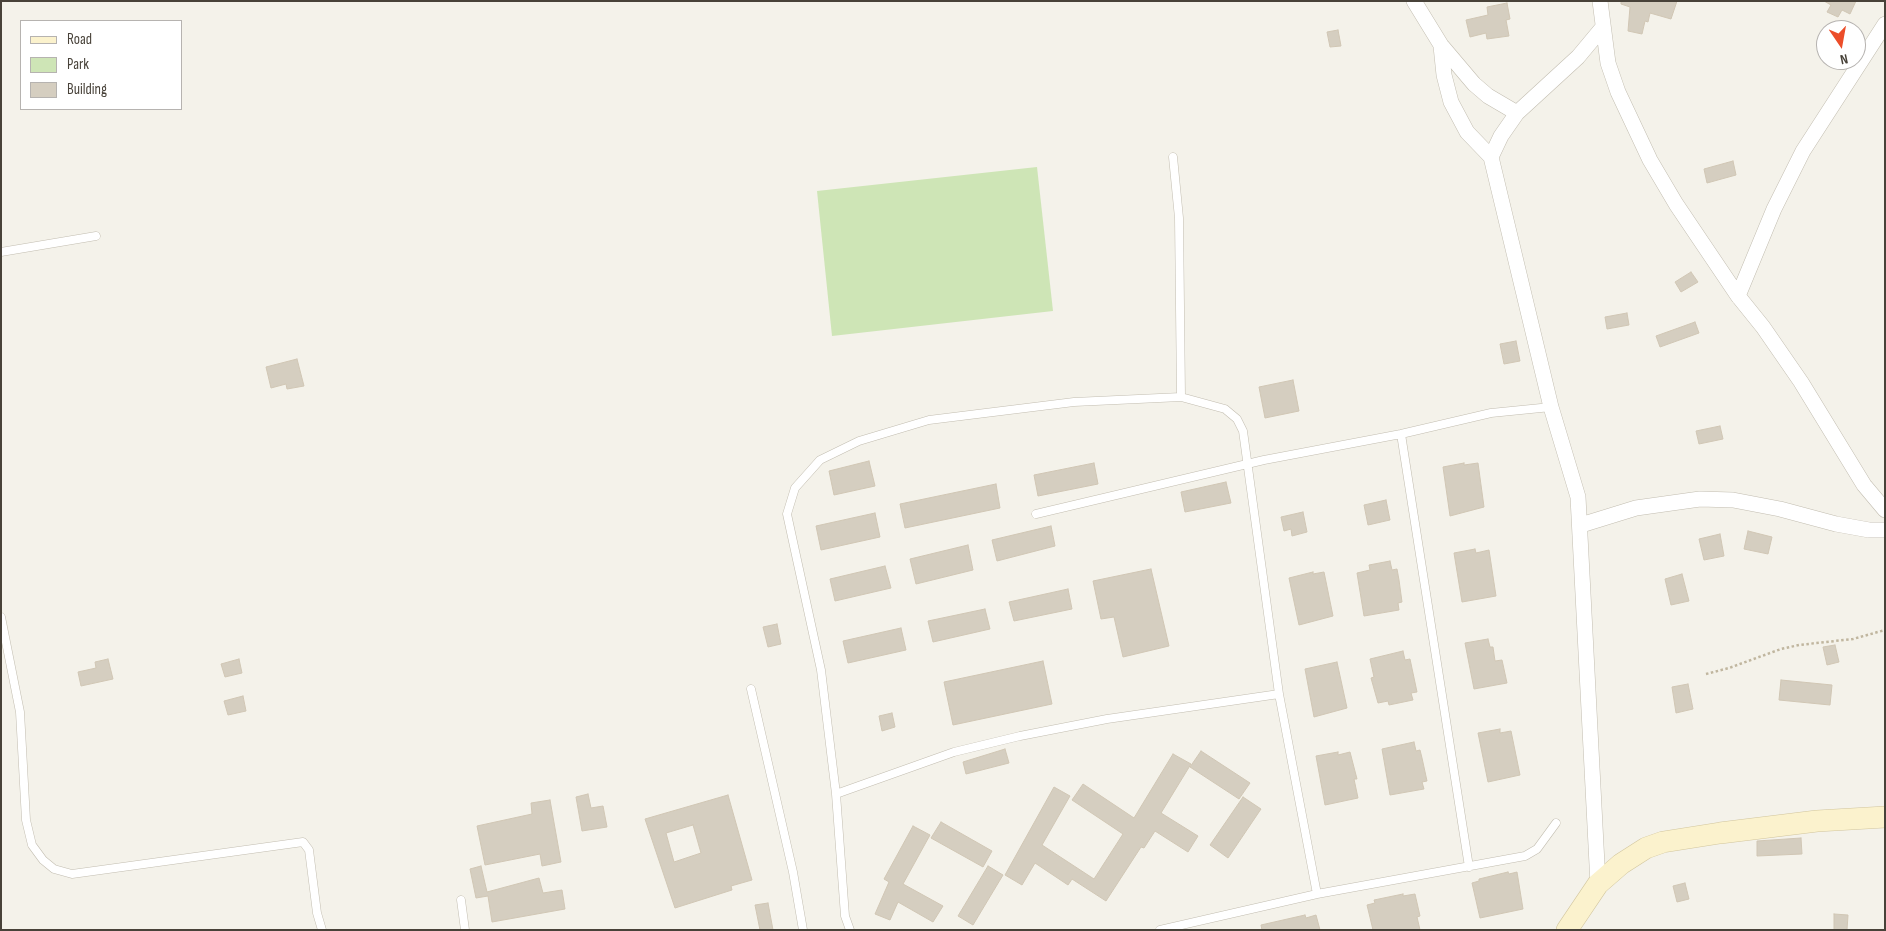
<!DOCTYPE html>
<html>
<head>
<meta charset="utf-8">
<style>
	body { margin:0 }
	#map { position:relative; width:1886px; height:931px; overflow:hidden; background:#f4f2ea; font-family:"Sofia Sans Condensed",sans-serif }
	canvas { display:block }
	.frame { position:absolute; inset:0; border:2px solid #484239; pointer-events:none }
	.legend { position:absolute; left:20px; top:20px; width:162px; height:90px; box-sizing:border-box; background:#fff; border:1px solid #b6b3b0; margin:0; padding:6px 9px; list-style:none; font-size:15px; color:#484239 }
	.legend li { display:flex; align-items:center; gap:10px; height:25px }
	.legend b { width:25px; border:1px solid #b6b3b0 }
	.north { position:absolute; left:1816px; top:20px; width:50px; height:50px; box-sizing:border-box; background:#fff; border:1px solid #b6b3b0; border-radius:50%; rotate:168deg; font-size:14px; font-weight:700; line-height:20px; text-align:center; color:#484239 }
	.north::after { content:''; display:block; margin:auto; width:18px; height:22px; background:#ec4d29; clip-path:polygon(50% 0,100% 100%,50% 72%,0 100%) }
</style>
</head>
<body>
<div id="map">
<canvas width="1886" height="931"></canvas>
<div class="frame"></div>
<ul class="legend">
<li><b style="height:6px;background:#fbf2cd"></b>Road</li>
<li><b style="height:14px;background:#cee5b6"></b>Park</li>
<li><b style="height:14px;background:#d5cec0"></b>Building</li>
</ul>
<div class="north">N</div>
</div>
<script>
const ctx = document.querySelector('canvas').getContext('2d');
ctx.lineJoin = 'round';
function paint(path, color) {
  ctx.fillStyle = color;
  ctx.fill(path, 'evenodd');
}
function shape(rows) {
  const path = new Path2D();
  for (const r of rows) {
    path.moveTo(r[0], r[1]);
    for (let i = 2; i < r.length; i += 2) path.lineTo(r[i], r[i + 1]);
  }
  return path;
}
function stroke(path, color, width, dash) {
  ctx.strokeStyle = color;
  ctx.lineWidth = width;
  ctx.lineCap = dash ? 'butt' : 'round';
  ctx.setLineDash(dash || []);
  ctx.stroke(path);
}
paint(shape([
	[1037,167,1053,311,832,336,817,191]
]), '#cee5b6');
const building = shape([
	[1621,1,1677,1,1671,19,1650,13,1648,22,1645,21,1642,34,1628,31,1630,7,1621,4,1621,1],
	[1824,1,1856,1,1850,14,1842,10,1838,17,1827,12,1831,5,1824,1],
	[1507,3,1510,19,1506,20,1509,36,1487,39,1486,33,1470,37,1466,20,1488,15,1487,7,1507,3],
	[1338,30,1341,46,1330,47,1327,32,1338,30],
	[1733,161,1736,175,1707,183,1704,169,1733,161],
	[1691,272,1698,282,1681,292,1675,282,1691,272],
	[1627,313,1629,325,1607,329,1605,317,1627,313],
	[1695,322,1699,333,1660,347,1656,336,1695,322],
	[1516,341,1520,361,1504,364,1500,344,1516,341],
	[297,359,304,386,287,389,286,384,271,388,266,367,297,359],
	[1293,380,1299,411,1265,418,1259,387,1293,380],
	[1720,426,1723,439,1699,444,1696,431,1720,426],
	[869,461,875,486,834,495,829,471,869,461],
	[1094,463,1098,484,1038,496,1034,475,1094,463],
	[1464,463,1464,465,1478,463,1484,507,1450,516,1443,467,1464,463],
	[1226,482,1231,503,1185,512,1181,492,1226,482],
	[996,484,1000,508,905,528,900,504,996,484],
	[1386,500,1390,520,1368,525,1364,505,1386,500],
	[1303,512,1307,532,1292,536,1291,529,1284,531,1281,517,1303,512],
	[875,513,880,537,821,550,816,526,875,513],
	[1051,526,1055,546,997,561,992,540,1051,526],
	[1748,531,1772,537,1768,554,1744,549,1748,531],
	[1720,534,1724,556,1704,560,1699,539,1720,534],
	[968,545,973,570,916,584,910,559,968,545],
	[1475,549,1476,553,1489,550,1496,596,1462,602,1454,553,1475,549],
	[1390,561,1392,570,1397,569,1399,580,1402,602,1398,603,1399,610,1364,616,1357,573,1370,570,1369,565,1390,561],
	[885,566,891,588,835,601,830,579,885,566],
	[1151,569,1169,646,1123,657,1114,617,1101,619,1093,581,1151,569],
	[1313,572,1313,574,1324,572,1333,616,1299,625,1289,578,1313,572],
	[1682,574,1689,601,1671,605,1665,579,1682,574],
	[1068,589,1072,609,1014,621,1009,602,1068,589],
	[985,609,990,629,933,642,928,621,985,609],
	[777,624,781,644,768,647,763,627,777,624],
	[901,628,906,650,848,663,843,641,901,628],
	[1488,639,1490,647,1493,647,1495,661,1502,660,1507,683,1474,689,1465,643,1488,639],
	[1835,645,1839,662,1827,665,1823,647,1835,645],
	[1403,651,1405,660,1410,659,1417,692,1411,693,1413,700,1389,705,1388,701,1378,703,1371,678,1374,677,1370,659,1403,651],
	[108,659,113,679,81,686,78,672,96,668,95,662,108,659],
	[239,659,242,673,225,677,221,664,239,659],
	[1043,661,1052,704,953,725,944,682,1043,661],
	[1337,662,1347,708,1314,717,1305,669,1337,662],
	[1781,680,1832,685,1830,705,1779,700,1781,680],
	[1688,684,1693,709,1676,713,1672,687,1688,684],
	[243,696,246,711,228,715,224,701,243,696],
	[892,713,895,727,882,731,879,716,892,713],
	[1500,729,1500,733,1511,731,1520,775,1488,782,1478,733,1500,729],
	[1414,742,1416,751,1420,750,1422,758,1427,781,1422,782,1424,789,1390,795,1382,749,1414,742],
	[1005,749,1009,763,966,774,963,762,1005,749],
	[1201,751,1250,783,1239,799,1190,767,1201,751],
	[1338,752,1338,755,1350,752,1357,779,1354,779,1358,798,1325,805,1316,756,1338,752],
	[1173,754,1191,764,1161,813,1198,836,1188,852,1155,831,1144,848,1141,847,1106,901,1072,879,1068,885,1035,863,1022,885,1005,875,1054,787,1070,796,1042,845,1094,879,1123,834,1072,800,1083,784,1134,818,1173,754],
	[588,794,591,808,603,806,607,827,582,831,576,797,588,794],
	[728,795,752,880,731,886,732,890,675,908,645,819,728,795],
	[693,825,701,853,674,862,666,833,693,825],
	[1243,797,1261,809,1228,858,1210,845,1243,797],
	[550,800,561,862,542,866,540,854,485,865,477,826,532,814,531,803,550,800],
	[941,822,992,851,983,867,931,838,941,822],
	[913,826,930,835,903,884,943,906,933,922,898,902,890,920,875,914,889,882,884,879,913,826],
	[1801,838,1802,854,1757,856,1757,841,1801,838],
	[481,866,487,892,539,878,543,893,562,890,565,909,492,922,488,896,476,898,470,869,481,866],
	[988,866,1003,875,973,925,958,916,988,866],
	[1508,872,1509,874,1517,872,1523,909,1480,918,1472,883,1479,881,1479,879,1508,872],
	[1685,883,1689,899,1677,902,1673,886,1685,883],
	[1403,894,1403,896,1415,894,1420,916,1417,917,1420,930,1373,930,1367,905,1375,903,1374,900,1403,894],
	[768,903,773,930,760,930,755,905,768,903],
	[1834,914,1848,915,1847,930,1834,930,1834,914],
	[1305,915,1306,918,1316,915,1320,930,1262,930,1261,925,1305,915]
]);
paint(building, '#d5cec0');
stroke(building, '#d0c6b4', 1);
const lane = shape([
	[1173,157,1179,218,1181,397],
	[1,252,96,236],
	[1401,434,1469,867],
	[1036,514,1264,460,1401,434,1491,413,1551,407],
	[1,617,20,712,26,820,32,845,43,860,54,869,72,874,303,842,309,850,317,913,322,930],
	[751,689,793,872,803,930],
	[836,794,954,752,1020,736,1107,719,1279,694],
	[461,900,465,930],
	[850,930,845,916,836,794,821,670,787,514,795,488,820,460,859,441,929,420,1074,402,1181,397,1225,409,1237,419,1243,431,1279,694,1317,894],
	[1160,930,1317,894,1525,856,1537,849,1556,823]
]);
const street = shape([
	[1414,1,1441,45,1474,84,1488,96,1517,113],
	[1600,1,1608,63,1618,92,1650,160,1676,204,1738,296,1763,327,1801,382,1864,485,1885,510],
	[1441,46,1444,75,1451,102,1467,132,1491,157],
	[1738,296,1774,209,1803,151,1885,24],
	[1581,525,1636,508,1700,499,1733,500,1780,509,1836,524,1869,530,1885,530],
	[1598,884,1578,497,1551,407,1491,157,1501,136,1517,113,1578,57,1603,27]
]);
const secondary = shape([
	[1567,930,1598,884,1621,864,1646,848,1663,842,1720,833,1817,821,1885,817]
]);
stroke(lane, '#c2bdb0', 9);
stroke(street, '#c2bdb0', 16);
stroke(secondary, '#d1c59d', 22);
stroke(shape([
	[1706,674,1729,668,1781,649,1799,645,1853,639,1885,630]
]), '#c0b69f', 2.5, [2.5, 2.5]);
stroke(lane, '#fff', 8);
stroke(street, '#fff', 15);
stroke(secondary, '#fbf2cd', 21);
</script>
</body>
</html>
